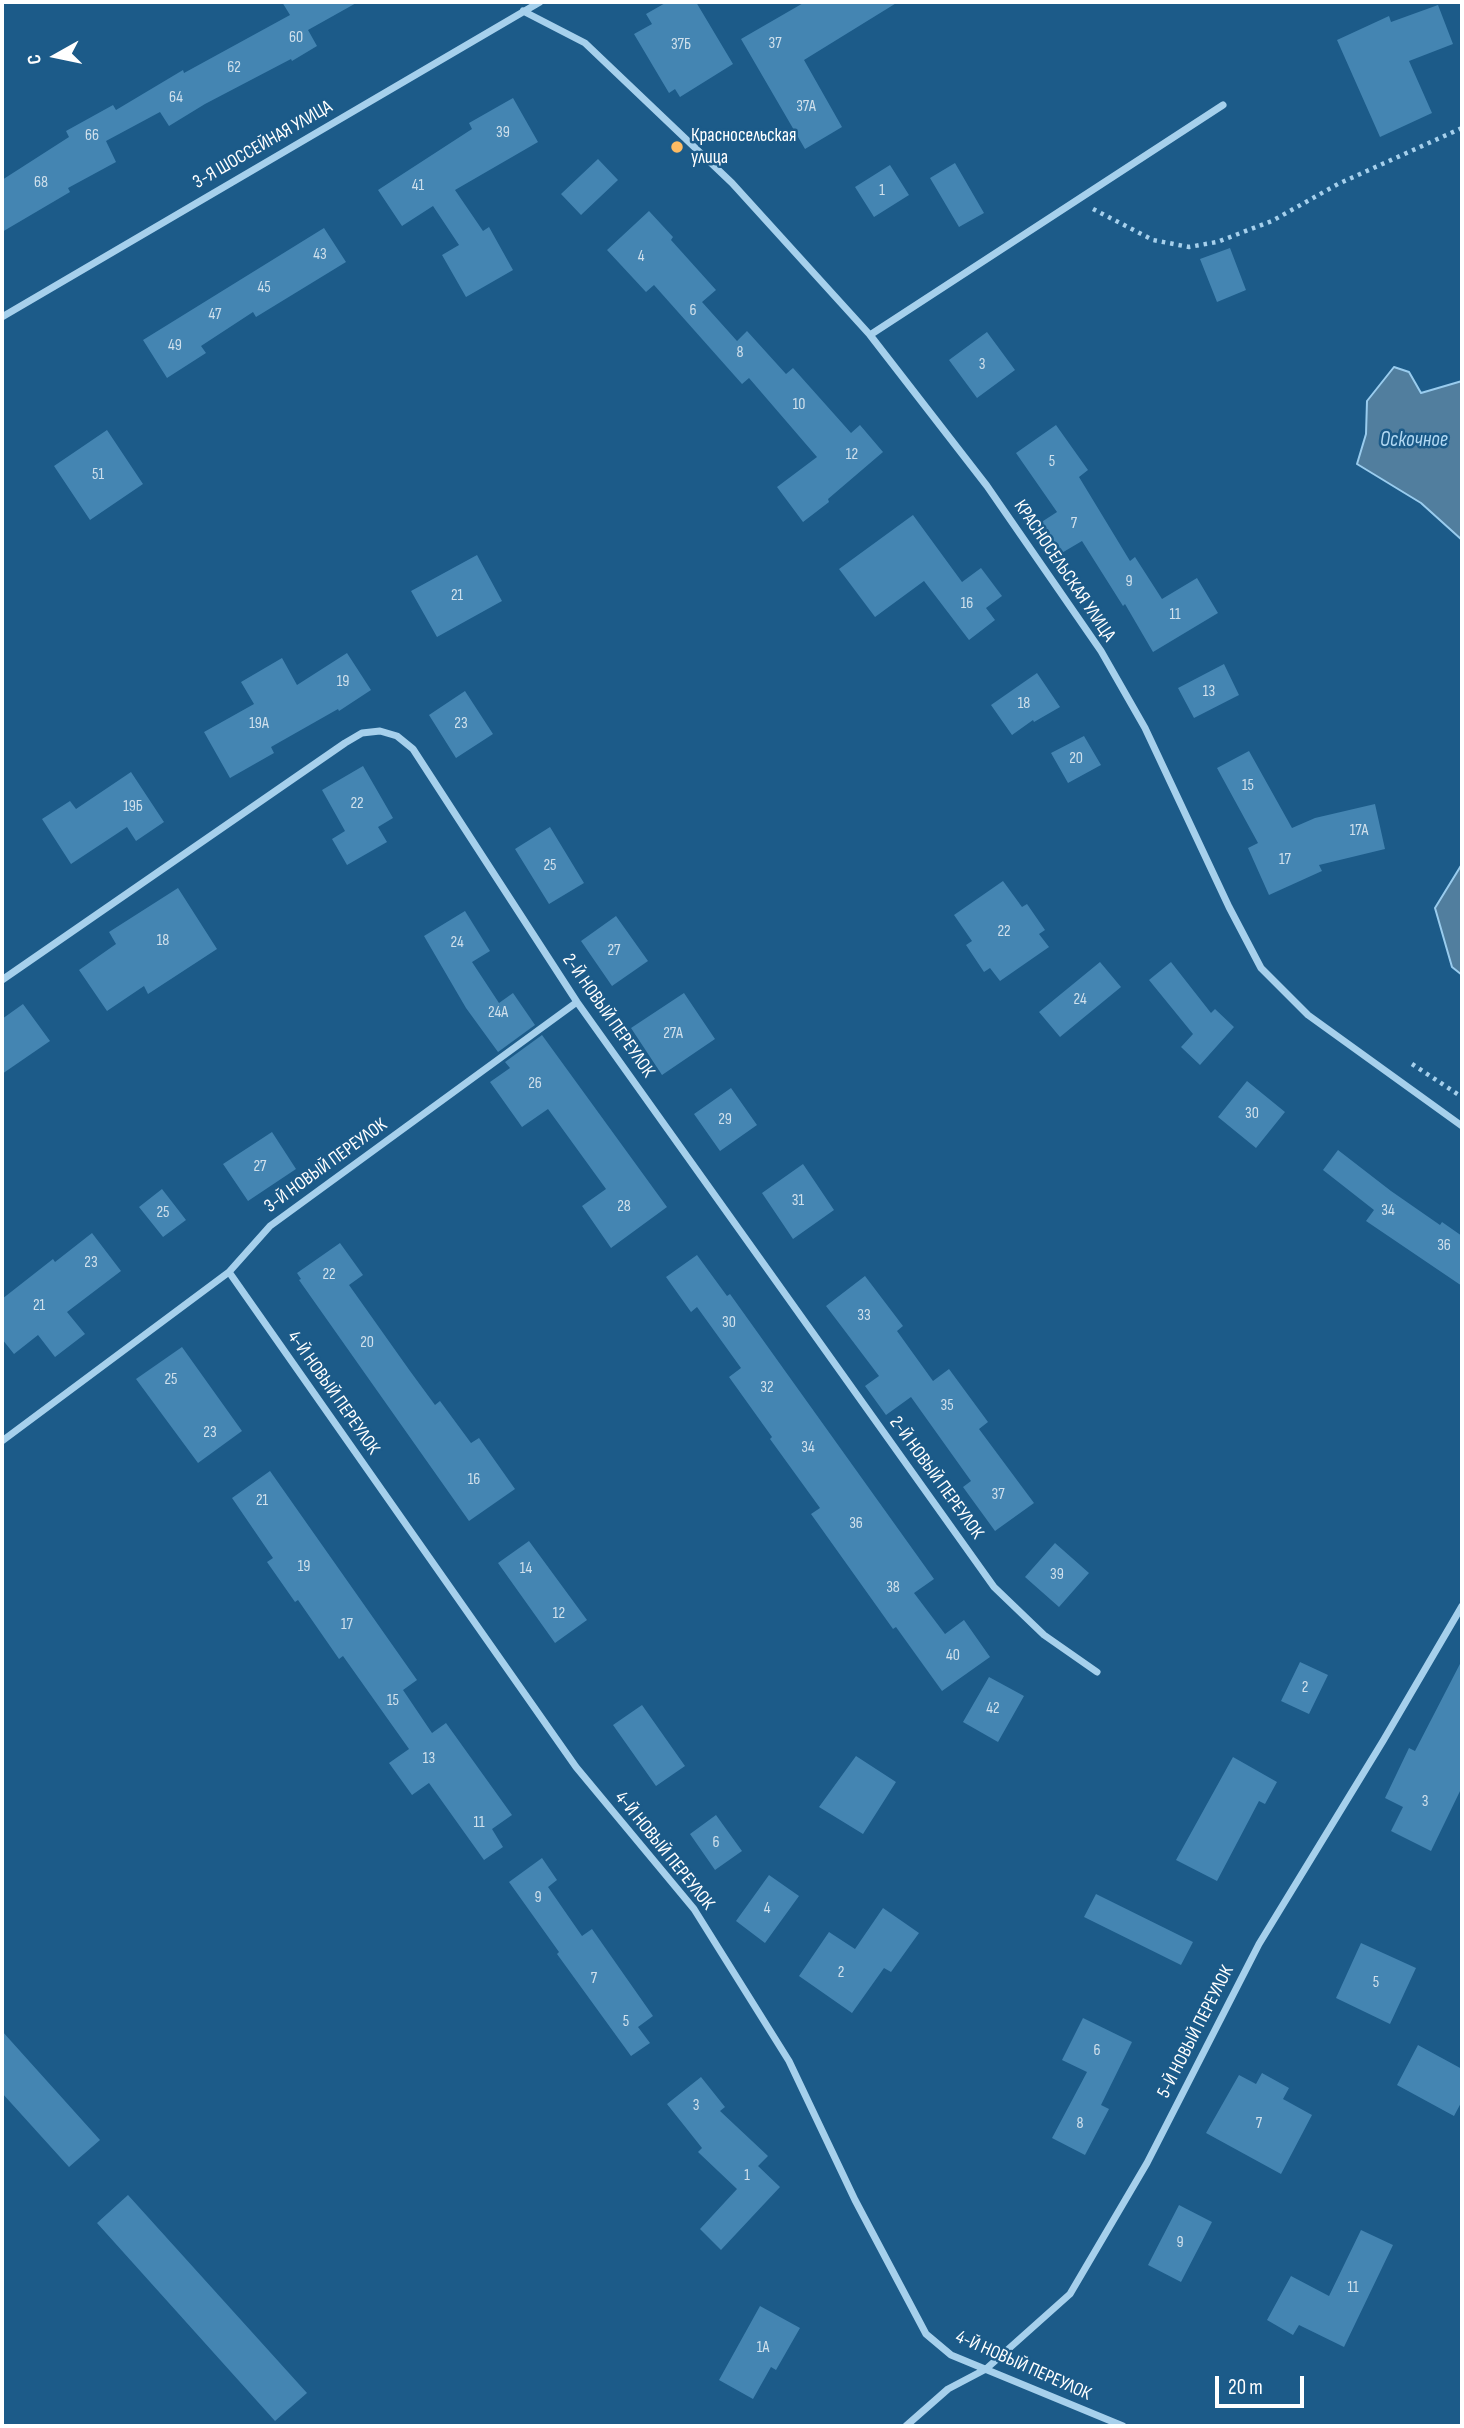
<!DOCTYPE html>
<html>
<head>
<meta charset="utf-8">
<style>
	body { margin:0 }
	#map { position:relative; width:1464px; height:2428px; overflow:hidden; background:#1c5b89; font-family:"Sofia Sans Condensed",sans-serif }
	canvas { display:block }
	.frame { position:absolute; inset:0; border:4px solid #fff; pointer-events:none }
	.north { position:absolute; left:21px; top:21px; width:70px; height:70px; -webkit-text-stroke:5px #1c5b89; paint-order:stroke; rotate:261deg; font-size:19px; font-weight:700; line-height:28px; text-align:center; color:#fff }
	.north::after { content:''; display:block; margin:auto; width:24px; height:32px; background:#fff; clip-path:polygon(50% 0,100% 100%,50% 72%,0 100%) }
	.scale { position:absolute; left:1215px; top:2376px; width:89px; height:32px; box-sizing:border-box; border:4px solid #fff; border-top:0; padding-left:9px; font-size:21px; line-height:24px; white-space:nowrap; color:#fff; -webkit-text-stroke:5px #1c5b89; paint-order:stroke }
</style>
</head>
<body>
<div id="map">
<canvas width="1464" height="2428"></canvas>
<div class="frame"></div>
<div class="north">С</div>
<div class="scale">20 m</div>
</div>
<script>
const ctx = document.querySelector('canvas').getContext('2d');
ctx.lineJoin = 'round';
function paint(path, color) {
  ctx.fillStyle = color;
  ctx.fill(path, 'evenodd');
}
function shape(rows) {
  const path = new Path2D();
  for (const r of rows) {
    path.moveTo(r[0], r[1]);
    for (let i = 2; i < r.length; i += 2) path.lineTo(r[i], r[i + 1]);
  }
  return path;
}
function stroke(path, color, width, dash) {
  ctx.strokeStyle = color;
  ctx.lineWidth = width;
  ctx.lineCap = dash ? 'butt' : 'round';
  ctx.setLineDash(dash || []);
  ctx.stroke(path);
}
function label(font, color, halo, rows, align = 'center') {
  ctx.font = font + ' "Sofia Sans Condensed",sans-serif';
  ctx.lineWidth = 5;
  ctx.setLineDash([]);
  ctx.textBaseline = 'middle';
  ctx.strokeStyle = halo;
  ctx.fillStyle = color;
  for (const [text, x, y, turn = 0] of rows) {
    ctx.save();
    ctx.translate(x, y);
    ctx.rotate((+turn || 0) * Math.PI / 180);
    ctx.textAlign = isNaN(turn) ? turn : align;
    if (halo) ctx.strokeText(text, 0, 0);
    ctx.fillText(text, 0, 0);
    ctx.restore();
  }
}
const water = shape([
	[1394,367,1409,372,1421,393,1462,381,1462,540,1421,503,1357,464,1366,434,1367,401,1394,367],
	[1462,864,1462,975,1452,967,1435,908,1462,864]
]);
paint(water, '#517e9e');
stroke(water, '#9ce', 2);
paint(shape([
	[282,2,358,2,308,30,317,46,292,61,291,59,205,104,169,126,160,112,106,141,116,162,68,188,70,192,2,232,2,180,69,137,66,131,113,105,116,110,183,70,184,73,290,15],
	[667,2,696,2,733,64,680,97,675,89,669,93,634,34,652,24,646,14],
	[805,2,898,2,804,60,842,127,805,149,741,39],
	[1438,5,1453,44,1409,61,1432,113,1380,137,1337,40,1389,16,1391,22],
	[513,98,538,142,455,190,483,231,489,227,513,270,466,297,442,255,459,245,433,206,402,226,378,190,472,129,469,123],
	[598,159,618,180,581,215,561,194],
	[955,163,984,213,959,227,930,178],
	[890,165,909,195,874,217,855,187],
	[649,211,673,237,671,240,716,290,702,302,737,341,747,331,786,374,793,368,851,433,860,425,883,452,828,499,829,502,803,522,777,487,817,457,749,378,742,384,654,285,646,292,607,250],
	[324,228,346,262,256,317,253,312,201,346,206,353,167,378,143,340],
	[1230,248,1246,290,1217,302,1200,259],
	[987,332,1015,370,977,398,949,360],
	[1056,425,1088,470,1079,477,1130,561,1135,557,1162,599,1197,578,1218,613,1153,652,1125,604,1123,606,1082,541,1060,554,1040,523,1057,512,1016,453],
	[107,430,143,484,90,520,54,466],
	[913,515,962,582,981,568,1002,596,986,608,995,620,969,640,924,581,875,617,839,569],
	[477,555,502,601,437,637,411,591],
	[347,653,371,690,339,711,338,709,271,747,274,753,230,778,204,732,254,704,241,682,282,658,297,685],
	[1224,664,1239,695,1194,718,1178,688],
	[1037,673,1060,707,1034,722,1033,720,1012,735,991,705],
	[465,691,493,734,456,758,429,715],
	[1084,736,1101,765,1068,783,1051,753],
	[1249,751,1292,828,1315,818,1375,804,1385,849,1319,865,1322,871,1269,895,1248,848,1258,843,1217,768],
	[363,766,393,818,378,827,387,842,347,865,332,839,345,831,322,790],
	[131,772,164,822,136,841,127,827,71,864,42,819,70,801,76,809],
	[550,827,584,883,549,904,515,849],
	[1003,881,1022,907,1027,904,1045,930,1039,934,1049,947,1000,981,990,968,984,972,966,945,972,941,954,915],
	[178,888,217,949,148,994,144,986,107,1011,79,970,116,944,109,932],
	[465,911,490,951,472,962,499,1003,513,993,535,1025,498,1052,466,1008,424,936],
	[616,916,648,961,612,986,581,941],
	[1100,962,1121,987,1060,1037,1039,1012],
	[1171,962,1211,1013,1215,1009,1234,1027,1200,1065,1181,1047,1193,1034,1149,980],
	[684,993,715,1039,662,1075,631,1028],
	[23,1004,50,1041,2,1074,2,1019],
	[542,1035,667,1207,611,1248,582,1206,606,1189,548,1109,522,1127,490,1082,510,1068,505,1062],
	[1247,1081,1285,1112,1256,1148,1218,1117],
	[731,1088,757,1125,720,1151,694,1114],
	[272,1132,296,1169,248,1201,223,1164],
	[1338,1150,1391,1191,1440,1225,1442,1222,1462,1236,1462,1286,1366,1221,1374,1210,1323,1170],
	[803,1164,834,1210,793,1239,762,1193],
	[162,1189,186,1220,163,1237,139,1207],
	[92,1233,121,1271,67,1312,85,1334,55,1357,38,1335,14,1354,2,1339,2,1299,53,1259,55,1262],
	[340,1243,363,1275,349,1285,410,1371,435,1405,440,1401,471,1443,479,1438,515,1489,469,1521,299,1280,301,1279,297,1273],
	[697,1255,727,1296,730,1294,934,1579,914,1593,945,1634,964,1620,990,1657,942,1691,896,1627,893,1629,811,1514,820,1508,770,1439,772,1437,729,1377,741,1368,697,1307,691,1312,666,1277],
	[865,1276,903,1326,897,1331,933,1381,949,1369,988,1422,979,1429,1034,1503,995,1531,963,1487,971,1481,911,1397,886,1415,865,1386,879,1376,826,1306],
	[182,1347,242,1431,198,1463,136,1379],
	[270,1471,417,1680,403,1690,432,1733,446,1723,512,1815,492,1829,503,1847,484,1860,429,1783,412,1795,389,1763,409,1749,343,1656,339,1659,298,1600,295,1602,267,1562,273,1558,232,1498],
	[529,1541,587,1620,555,1643,498,1563],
	[1055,1543,1089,1573,1059,1607,1025,1577],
	[1462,1660,1462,1787,1431,1851,1391,1831,1403,1807,1385,1798,1409,1748,1415,1751],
	[1300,1662,1328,1675,1309,1714,1281,1701],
	[989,1677,1024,1696,998,1742,963,1722],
	[642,1705,685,1766,656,1786,613,1725],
	[856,1756,896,1782,863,1834,819,1807],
	[1233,1757,1277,1782,1265,1804,1259,1801,1217,1881,1176,1860],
	[716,1815,742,1851,715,1870,690,1834],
	[542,1858,557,1880,548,1887,582,1936,592,1929,653,2016,638,2027,650,2043,631,2056,557,1954,559,1952,509,1882],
	[769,1875,799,1896,765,1943,736,1921],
	[1096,1894,1193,1942,1181,1965,1084,1917],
	[883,1908,919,1933,891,1972,884,1968,852,2013,799,1976,829,1932,855,1949],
	[1361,1943,1416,1968,1390,2024,1336,1998],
	[1083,2018,1132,2042,1101,2105,1109,2109,1085,2155,1052,2138,1087,2072,1062,2060],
	[2,2031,100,2140,69,2167,2,2093],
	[1418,2045,1462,2069,1462,2101,1454,2116,1397,2085],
	[1262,2073,1289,2088,1283,2099,1312,2115,1281,2174,1206,2133,1239,2075,1256,2084],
	[701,2077,725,2107,720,2111,768,2156,758,2166,780,2187,721,2250,700,2229,737,2189,698,2152,702,2148,667,2104],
	[128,2195,307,2393,275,2421,97,2223],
	[1179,2205,1212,2222,1181,2282,1148,2265],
	[1361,2230,1393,2245,1344,2347,1299,2325,1293,2335,1267,2320,1291,2276,1329,2296],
	[760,2306,800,2328,776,2370,771,2367,753,2399,719,2380]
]), '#4485b2');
stroke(shape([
	[1093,209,1153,240,1189,247,1217,242,1272,221,1338,184,1462,128],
	[1412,1064,1462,1097]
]), '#a6d0ec', 4.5, [3.5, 5]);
stroke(shape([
	[523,11,585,43,732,183,870,335,987,486,1101,651,1145,728,1229,907,1261,968,1308,1015,1462,1126],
	[2,317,540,2],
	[870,335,1223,105],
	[2,980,345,743,362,733,380,731,397,736,413,749,577,1002,994,1587,1044,1635,1097,1672],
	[229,1272,576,1767,694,1909,789,2061,855,2200,926,2334,951,2355,1123,2426],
	[2,1441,229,1272,270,1226,577,1002],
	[906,2426,948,2389,986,2369,1070,2294,1147,2163,1259,1944,1383,1741,1462,1606]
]), '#a6d0ec', 7);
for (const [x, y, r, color] of [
	[677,147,7,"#fdbb63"]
]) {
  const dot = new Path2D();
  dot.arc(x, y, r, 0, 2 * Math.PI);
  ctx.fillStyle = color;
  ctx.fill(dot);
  stroke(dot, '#1c5b89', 2.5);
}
label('16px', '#d0e0ec', null, [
	["60",296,38],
	["37",775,44],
	["37Б",681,45],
	["62",234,68],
	["64",176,98],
	["37А",806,107],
	["39",503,133],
	["66",92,136],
	["68",41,183],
	["41",418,186],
	["1",882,191],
	["43",320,255],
	["4",641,257],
	["45",264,288],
	["6",693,311],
	["47",215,315],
	["49",175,346],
	["8",740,353],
	["3",982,365],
	["10",799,405],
	["12",852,455],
	["5",1052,462],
	["51",98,475],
	["7",1074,524],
	["9",1129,582],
	["21",457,596],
	["16",967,604],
	["11",1175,615],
	["19",343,682],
	["13",1209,692],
	["18",1024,704],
	["19А",259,724],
	["23",461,724],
	["20",1076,759],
	["15",1248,786],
	["22",357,804],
	["19Б",133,807],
	["17А",1359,831],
	["17",1285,860],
	["25",550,866],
	["22",1004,932],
	["18",163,941],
	["24",457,943],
	["27",614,951],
	["24",1080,1000],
	["24А",498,1013],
	["27А",673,1034],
	["26",535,1084],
	["30",1252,1114],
	["29",725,1120],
	["27",260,1167],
	["31",798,1201],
	["28",624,1207],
	["34",1388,1211],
	["25",163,1213],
	["36",1444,1246],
	["23",91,1263],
	["22",329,1275],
	["21",39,1306],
	["33",864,1316],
	["30",729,1323],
	["20",367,1343],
	["25",171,1380],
	["32",767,1388],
	["35",947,1406],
	["23",210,1433],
	["34",808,1448],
	["16",474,1480],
	["37",998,1495],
	["21",262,1501],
	["36",856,1524],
	["19",304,1567],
	["14",526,1569],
	["39",1057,1575],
	["38",893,1588],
	["12",559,1614],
	["17",347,1625],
	["40",953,1656],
	["2",1305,1688],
	["15",393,1701],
	["42",993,1709],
	["13",429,1759],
	["3",1425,1802],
	["11",479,1823],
	["6",716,1843],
	["9",538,1898],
	["4",767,1909],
	["2",841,1973],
	["7",594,1979],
	["5",1376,1983],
	["5",626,2022],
	["6",1097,2051],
	["3",696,2106],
	["8",1080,2124],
	["7",1259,2124],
	["1",747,2176],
	["9",1180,2243],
	["11",1353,2288],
	["1А",763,2348]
]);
label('19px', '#fff', '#1c5b89', [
	["Красносельская",691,136],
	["улица",691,158]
], 'left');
label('19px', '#fff', '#1c5b89', [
	["3-Я ШОССЕЙНАЯ УЛИЦА",263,145,-30],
	["КРАСНОСЕЛЬСКАЯ УЛИЦА",1064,571,56],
	["2-Й НОВЫЙ ПЕРЕУЛОК",608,1016,55],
	["3-Й НОВЫЙ ПЕРЕУЛОК",326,1166,-36],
	["4-Й НОВЫЙ ПЕРЕУЛОК",333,1393,55],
	["2-Й НОВЫЙ ПЕРЕУЛОК",936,1478,54],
	["4-Й НОВЫЙ ПЕРЕУЛОК",664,1851,51],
	["5-Й НОВЫЙ ПЕРЕУЛОК",1196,2032,-63],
	["4-Й НОВЫЙ ПЕРЕУЛОК",1023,2366,24]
]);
label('italic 21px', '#b2d9f3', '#1c5b89', [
	["Оскочное",1414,441]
]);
</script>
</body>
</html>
